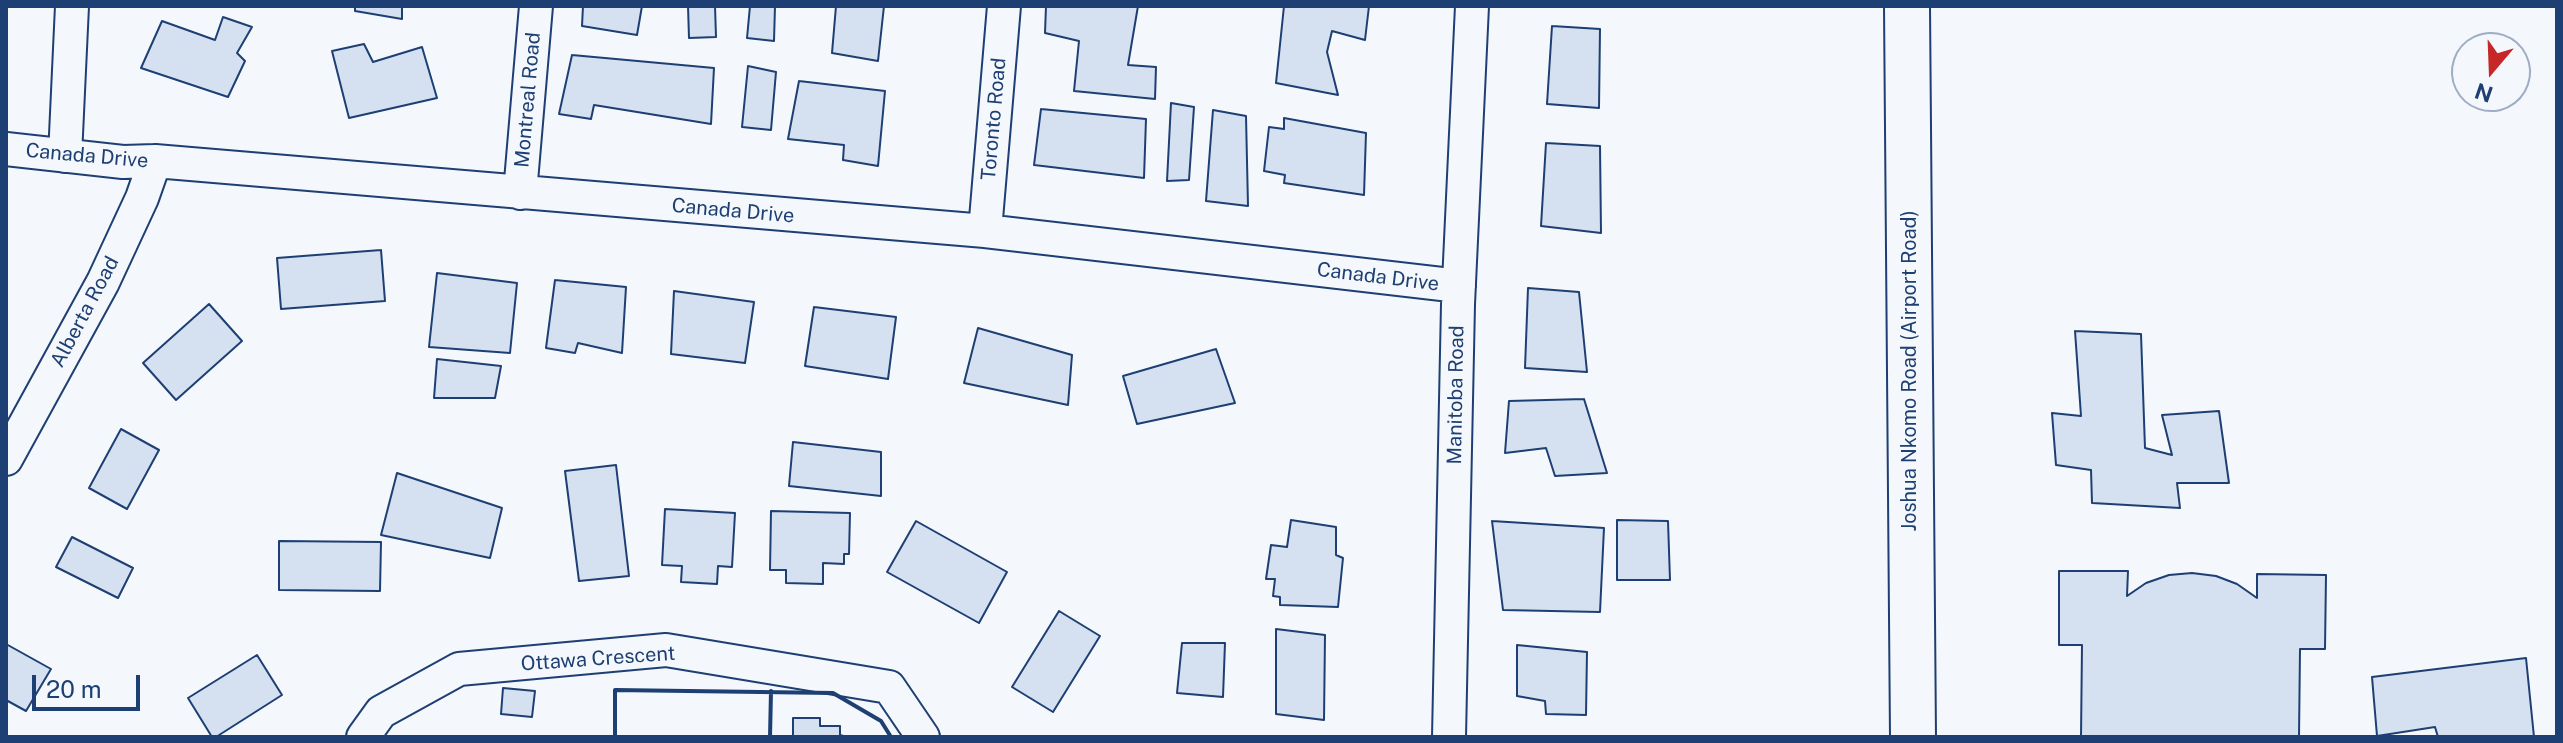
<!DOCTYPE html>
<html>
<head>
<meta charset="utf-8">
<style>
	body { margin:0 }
	#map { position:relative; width:2563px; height:743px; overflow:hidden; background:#f4f7fb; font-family:"Public Sans",sans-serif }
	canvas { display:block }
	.frame { position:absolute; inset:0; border:8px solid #1d3f73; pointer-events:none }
	.north { position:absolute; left:2451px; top:32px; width:80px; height:80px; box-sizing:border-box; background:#f4f7fb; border:2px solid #9eadc5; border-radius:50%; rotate:199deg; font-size:22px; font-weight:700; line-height:32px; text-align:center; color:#1d3f73 }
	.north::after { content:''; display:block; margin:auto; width:28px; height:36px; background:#c62828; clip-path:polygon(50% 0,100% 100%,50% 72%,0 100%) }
	.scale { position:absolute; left:32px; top:675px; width:108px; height:36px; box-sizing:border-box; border:4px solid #1d3f73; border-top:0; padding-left:10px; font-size:24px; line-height:28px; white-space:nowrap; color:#1d3f73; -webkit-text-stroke:6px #f4f7fb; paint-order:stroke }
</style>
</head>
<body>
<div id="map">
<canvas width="2563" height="743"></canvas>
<div class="frame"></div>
<div class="north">N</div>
<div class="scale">20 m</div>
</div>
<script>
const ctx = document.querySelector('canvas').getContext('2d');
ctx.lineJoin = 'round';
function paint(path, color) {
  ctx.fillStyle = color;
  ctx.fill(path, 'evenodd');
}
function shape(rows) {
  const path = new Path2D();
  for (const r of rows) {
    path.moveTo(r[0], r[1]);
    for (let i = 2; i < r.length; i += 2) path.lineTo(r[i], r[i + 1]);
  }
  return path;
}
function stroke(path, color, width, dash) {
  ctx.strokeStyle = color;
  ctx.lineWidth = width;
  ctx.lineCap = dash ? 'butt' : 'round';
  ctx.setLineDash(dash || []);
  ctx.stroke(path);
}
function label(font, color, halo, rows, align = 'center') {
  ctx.font = font + ' "Public Sans",sans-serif';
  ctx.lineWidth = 6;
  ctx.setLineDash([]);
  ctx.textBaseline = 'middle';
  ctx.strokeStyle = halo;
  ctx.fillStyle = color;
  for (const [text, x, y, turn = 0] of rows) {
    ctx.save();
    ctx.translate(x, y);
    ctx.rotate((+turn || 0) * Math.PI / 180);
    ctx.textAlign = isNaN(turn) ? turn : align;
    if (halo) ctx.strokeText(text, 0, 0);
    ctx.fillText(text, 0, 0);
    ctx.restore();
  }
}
const building = shape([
	[355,6,402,6,402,19,355,11,355,6],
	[583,6,642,6,637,35,582,26,583,6],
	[688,6,715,6,716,37,689,38,688,6],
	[750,6,775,6,774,41,747,38,750,6],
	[836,6,884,6,878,61,832,53,836,6],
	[1046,6,1138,6,1128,65,1156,67,1155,99,1074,91,1079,41,1045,33,1046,6],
	[1284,6,1369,6,1365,40,1332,31,1327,52,1338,95,1276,83,1284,6],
	[223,17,252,27,237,53,245,61,228,97,141,68,162,21,215,40,223,17],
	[1552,26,1600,29,1599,108,1547,104,1552,26],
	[364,44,373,62,422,47,437,98,349,118,332,51,364,44],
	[572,55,714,68,711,124,594,105,591,119,559,114,572,55],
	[748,66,776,72,771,130,742,127,748,66],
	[799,81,885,91,878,166,843,160,844,145,788,139,799,81],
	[1171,103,1194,107,1189,180,1167,181,1171,103],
	[1041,109,1146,119,1144,178,1034,165,1041,109],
	[1213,110,1246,116,1248,206,1206,201,1213,110],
	[1284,118,1366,133,1364,195,1284,183,1285,175,1264,171,1269,127,1284,129,1284,118],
	[1546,143,1600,146,1601,233,1541,226,1546,143],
	[381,250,385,301,281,309,277,258,381,250],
	[437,273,517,283,510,353,429,347,437,273],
	[555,280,626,287,622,353,578,343,575,353,546,348,555,280],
	[1528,288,1579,292,1587,372,1525,368,1528,288],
	[674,291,754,302,745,363,671,354,674,291],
	[209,304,242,341,176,400,143,363,209,304],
	[814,307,896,317,888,379,805,366,814,307],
	[978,328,1072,355,1068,405,964,383,978,328],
	[2075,331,2141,334,2145,448,2172,455,2162,415,2219,411,2229,483,2177,483,2180,508,2092,503,2091,470,2056,465,2052,413,2081,416,2075,331],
	[1216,349,1235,403,1137,424,1123,376,1216,349],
	[437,359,501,366,495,398,434,398,437,359],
	[1584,399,1607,473,1555,476,1546,448,1505,453,1509,401,1584,399],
	[121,429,159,450,127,509,89,488,121,429],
	[793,442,881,452,881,496,789,486,793,442],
	[616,465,629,576,579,581,565,471,616,465],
	[397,473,502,508,490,558,381,535,397,473],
	[665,509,735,513,732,567,718,566,717,584,681,582,682,566,662,565,665,509],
	[771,511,850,513,849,554,844,554,844,564,823,563,823,584,786,583,786,570,770,570,771,511],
	[1291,520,1336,527,1336,555,1343,558,1338,607,1280,605,1280,597,1273,596,1275,579,1266,579,1271,545,1287,547,1291,520],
	[1617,520,1668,521,1670,580,1617,580,1617,520],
	[916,521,1007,572,979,623,887,572,916,521],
	[1492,521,1604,528,1600,612,1503,610,1492,521],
	[72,537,133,568,118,598,56,567,72,537],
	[279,541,381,542,380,591,279,590,279,541],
	[2059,571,2128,571,2127,596,2146,583,2169,575,2192,573,2216,576,2237,584,2257,598,2257,574,2326,575,2325,649,2300,649,2299,737,2081,737,2082,645,2059,645,2059,571],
	[1059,611,1100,636,1053,712,1012,687,1059,611],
	[1276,629,1325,635,1324,720,1276,714,1276,629],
	[1182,643,1225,643,1223,697,1177,693,1182,643],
	[6,644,51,669,26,711,6,700,6,644],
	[1517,645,1587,652,1586,715,1546,714,1545,701,1517,696,1517,645],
	[257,655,282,695,216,737,212,737,188,698,257,655],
	[2526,658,2534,737,2438,737,2435,727,2377,736,2372,677,2526,658],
	[503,688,535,691,532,717,501,714,503,688],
	[793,718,820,718,820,726,840,726,840,735,847,737,793,737,793,718]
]);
paint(building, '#d5e0f0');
stroke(building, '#1d3f73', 2);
const street = shape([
	[6,149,123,162,155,161,985,231,1459,286],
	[65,156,72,6],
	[520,193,536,6],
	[985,231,1004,6],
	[6,459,103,282,142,198,155,161],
	[363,737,381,712,459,669,666,650,889,687,923,737],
	[1449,737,1458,304,1472,6]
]);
const secondary = shape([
	[1907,6,1913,737]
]);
stroke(street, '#1d3f73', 36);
stroke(secondary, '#1d3f73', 48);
stroke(street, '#f4f7fb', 32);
stroke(secondary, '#f4f7fb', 44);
stroke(shape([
	[615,737,615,690,833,693,881,721,891,737],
	[770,737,771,691]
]), '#1d3f73', 4);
label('20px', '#1d3f73', '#f4f7fb', [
	["Montreal Road",528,100,-85],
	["Toronto Road",994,119,-85],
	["Canada Drive",87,156,5],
	["Canada Drive",733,211,5],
	["Canada Drive",1378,277,7],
	["Alberta Road",85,312,-62],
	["Joshua Nkomo Road (Airport Road)",1910,371,-90],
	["Manitoba Road",1456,395,-89],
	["Ottawa Crescent",598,659,-4]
]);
</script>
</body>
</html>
